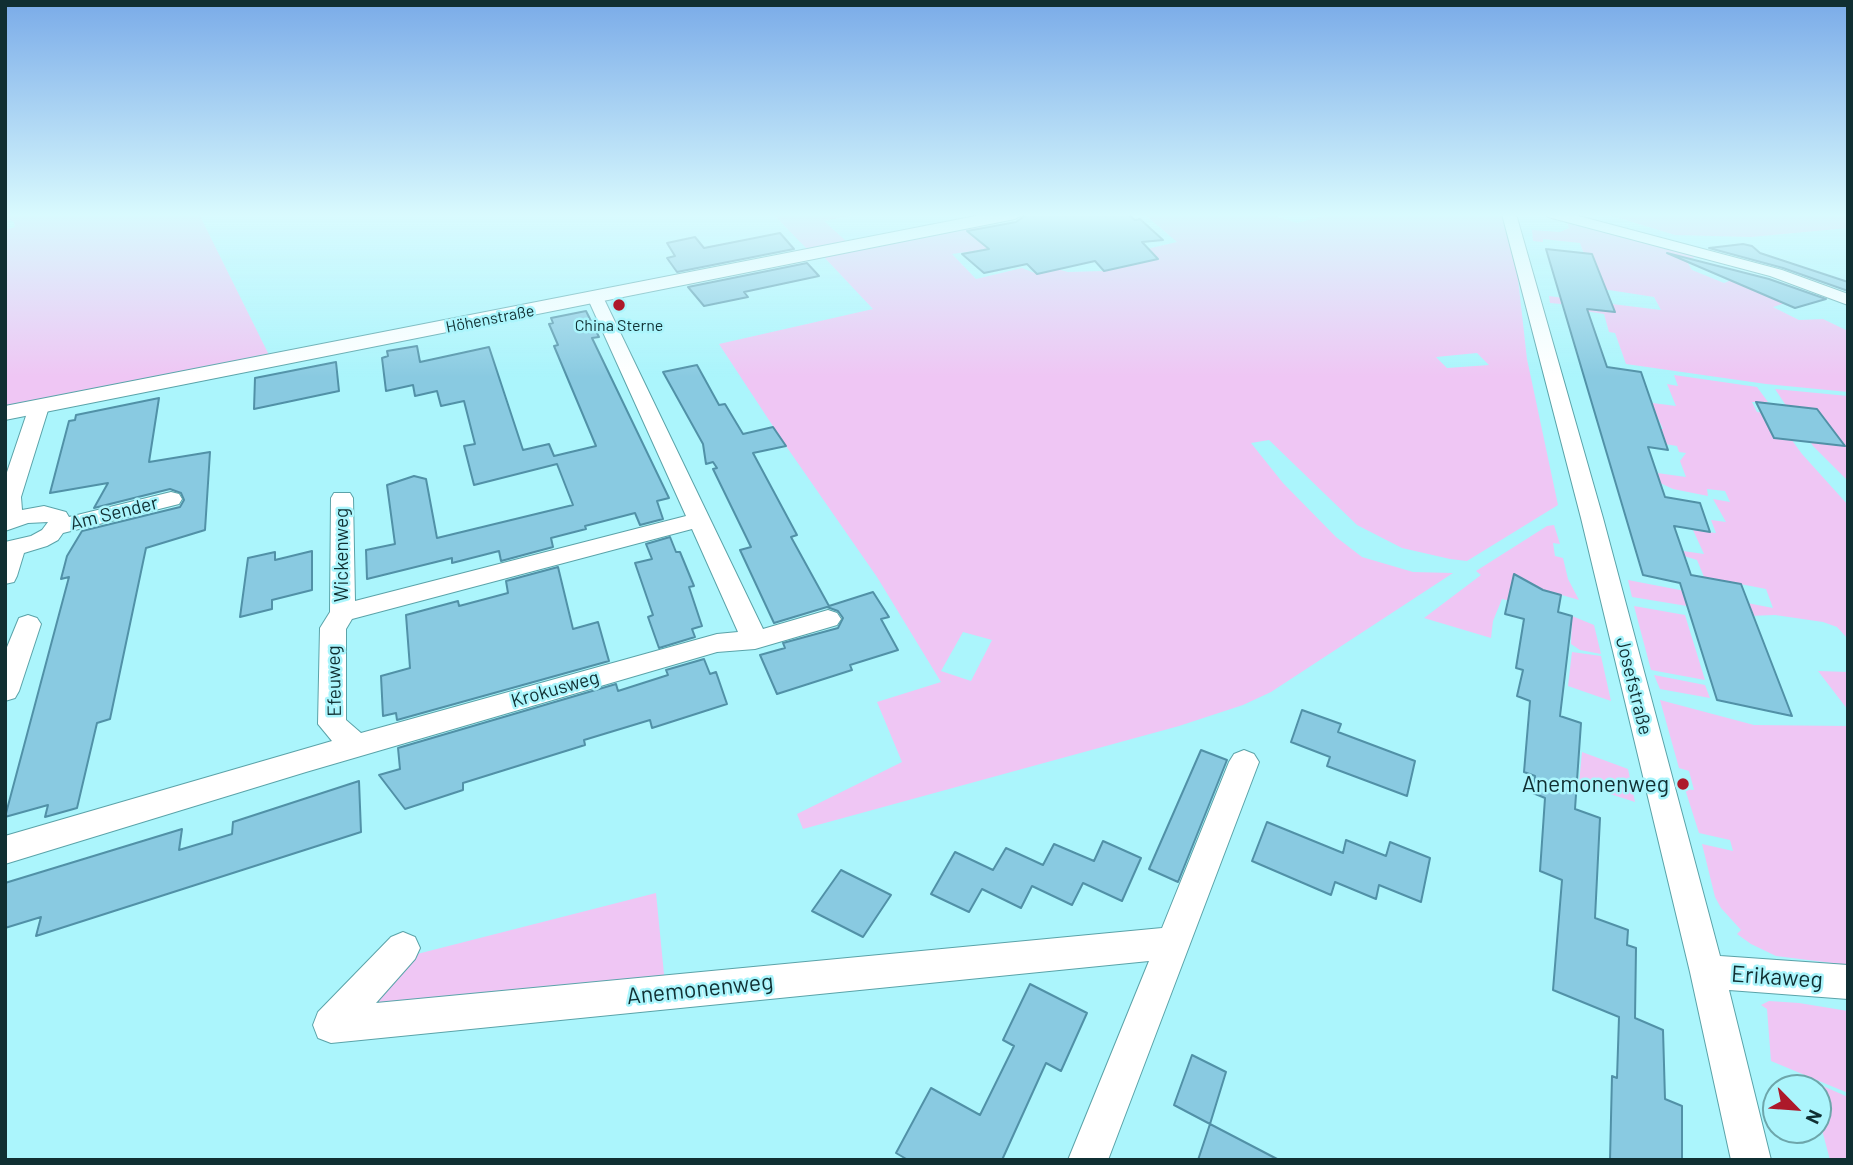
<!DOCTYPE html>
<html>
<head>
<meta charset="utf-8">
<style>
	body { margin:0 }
	#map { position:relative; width:1853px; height:1165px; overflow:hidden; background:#abf5fc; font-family:Barlow,sans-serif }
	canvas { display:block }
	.frame { position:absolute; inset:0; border:7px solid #102f32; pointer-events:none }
	.north { position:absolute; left:1762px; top:1074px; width:70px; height:70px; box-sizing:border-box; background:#abf5fc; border:2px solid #6da6ab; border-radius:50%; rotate:115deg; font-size:19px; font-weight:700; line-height:28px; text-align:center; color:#102f32 }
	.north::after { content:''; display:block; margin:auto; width:24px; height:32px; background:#ad192a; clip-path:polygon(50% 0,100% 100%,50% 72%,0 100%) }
</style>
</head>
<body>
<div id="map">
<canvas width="1853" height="1165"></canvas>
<div class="frame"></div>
<div class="north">N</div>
</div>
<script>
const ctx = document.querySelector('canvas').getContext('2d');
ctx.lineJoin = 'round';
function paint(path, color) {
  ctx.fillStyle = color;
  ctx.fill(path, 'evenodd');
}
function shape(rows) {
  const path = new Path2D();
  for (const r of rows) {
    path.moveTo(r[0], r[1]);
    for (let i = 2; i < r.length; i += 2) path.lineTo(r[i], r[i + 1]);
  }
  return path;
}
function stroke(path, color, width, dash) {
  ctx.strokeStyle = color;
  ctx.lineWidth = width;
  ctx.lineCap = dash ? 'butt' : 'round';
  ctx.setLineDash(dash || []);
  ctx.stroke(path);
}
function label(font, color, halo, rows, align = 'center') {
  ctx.font = font + ' Barlow,sans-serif';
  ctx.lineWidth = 5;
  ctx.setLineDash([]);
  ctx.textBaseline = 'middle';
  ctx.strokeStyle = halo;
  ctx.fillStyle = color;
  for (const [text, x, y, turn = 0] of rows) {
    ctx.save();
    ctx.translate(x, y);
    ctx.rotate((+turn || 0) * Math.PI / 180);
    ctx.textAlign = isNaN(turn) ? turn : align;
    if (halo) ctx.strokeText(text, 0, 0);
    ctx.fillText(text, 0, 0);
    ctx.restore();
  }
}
paint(shape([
	[5,214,199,214,269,355,5,406,5,230,15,227,14,222,5,217],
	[773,214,857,214,824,221,847,242,808,250],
	[1144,214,1270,214,1297,223,1331,214,1503,214,1517,270,1527,359,1558,505,1467,561,1450,559,1402,548,1357,525,1269,440,1251,443,1283,483,1336,537,1362,557,1413,572,1453,573,1271,692,1243,705,1179,726,803,829,797,814,902,762,877,702,941,682,877,577,786,446,719,344,873,309,824,257,979,225,1002,247,952,254,976,279,1022,268,1037,274,1057,269,1068,272,1104,271,1127,266,1129,253,1177,242],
	[1477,353,1489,365,1447,368,1436,357],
	[963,632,992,640,971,681,941,671],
	[1606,214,1848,214,1848,228,1751,237,1675,235],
	[1567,222,1699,256,1686,260,1692,270,1724,283,1732,280,1785,303,1773,307,1799,320,1823,319,1848,331,1848,392,1766,384,1626,364,1615,333,1609,332,1604,314,1579,310,1573,305,1550,303,1549,296,1594,302,1597,310,1614,312,1612,304,1661,310,1654,297,1596,288,1580,243,1543,239,1543,242,1533,241,1532,230,1560,232,1569,228],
	[1674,375,1757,387,1768,402,1752,402,1757,412,1773,414,1802,454,1848,505,1848,639,1837,627,1823,622,1775,615,1748,616,1632,597,1628,580,1773,608,1766,589,1704,577,1697,560,1684,556,1683,551,1704,554,1693,530,1716,533,1711,520,1726,522,1713,499,1730,502,1725,491,1707,489,1708,496,1673,489,1660,483,1657,473,1686,477,1680,461,1686,453,1679,452,1677,446,1653,442,1622,424,1663,429,1655,412,1637,401,1676,406,1667,384,1678,386],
	[1775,389,1848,396,1848,481,1813,446],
	[1554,525,1560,544,1553,543,1555,556,1563,558,1568,579,1579,600,1527,585,1522,604,1502,599,1493,621,1491,638,1424,618,1481,575,1476,571,1547,526],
	[1634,606,1685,615,1705,680,1651,670],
	[1572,616,1594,625,1601,654,1580,650,1571,644],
	[1572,652,1601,656,1611,701,1568,686],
	[1818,671,1848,672,1848,710],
	[1654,675,1705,685,1710,698,1660,689],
	[1660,700,1754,725,1848,726,1848,965,1776,956,1751,944,1737,934,1741,930,1721,908,1715,897,1702,844,1733,851,1730,840,1699,833,1685,789,1694,790,1689,771,1679,768],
	[1582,752,1628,769,1635,802,1579,784],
	[656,893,665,984,347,1016,378,964],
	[1769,1001,1799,1003,1848,1011,1848,1093,1771,1061,1767,1009,1761,1005],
	[1809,1080,1848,1097,1848,1160,1830,1160,1818,1115,1818,1088,1811,1088]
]), '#efc6f4');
const building = shape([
	[1027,214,1127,214,1135,220,1140,219,1163,240,1142,242,1158,259,1104,271,1095,261,1037,274,1027,264,984,273,962,254,989,249,967,231,1016,222,1027,214],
	[780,233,794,249,677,272,667,258,675,256,667,243,695,237,704,248,780,233],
	[1743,244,1752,246,1760,253,1848,282,1848,291,1783,268,1709,248,1743,244],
	[1546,249,1592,254,1615,312,1587,309,1607,367,1641,372,1668,450,1648,447,1665,497,1700,503,1710,532,1674,526,1691,575,1741,584,1792,716,1717,700,1680,583,1643,575,1546,249],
	[1667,253,1769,279,1826,299,1795,308,1667,253],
	[807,263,819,276,744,292,748,297,704,306,688,287,807,263],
	[586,311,599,337,592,338,669,498,657,501,663,519,640,525,635,513,585,526,586,529,551,538,553,547,501,561,499,551,452,563,452,558,367,579,366,550,395,544,387,485,414,476,426,479,437,538,573,505,557,464,474,485,464,446,475,444,464,401,441,406,437,391,415,396,413,385,386,391,382,358,388,356,387,351,417,346,420,362,489,347,523,450,549,444,554,456,596,446,554,346,558,345,549,324,553,323,551,318,586,311],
	[336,362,339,391,254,409,255,378,336,362],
	[697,365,719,405,725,404,743,434,773,427,786,446,753,453,797,535,791,537,829,606,873,592,889,617,881,619,898,650,850,665,852,670,777,694,760,655,785,648,783,643,838,628,843,618,838,611,827,607,774,623,740,550,751,547,713,469,717,468,713,462,706,464,703,444,663,372,697,365],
	[159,398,149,462,210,452,205,530,146,548,110,719,97,723,77,808,45,817,48,805,5,817,69,577,61,579,67,556,82,531,180,507,184,500,181,493,170,489,94,508,108,483,50,493,69,421,75,420,76,415,159,398],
	[1756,402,1817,409,1845,446,1774,438,1756,402],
	[670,537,676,552,680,552,694,586,689,587,702,626,692,629,695,637,659,648,648,617,653,615,635,563,652,559,646,544,670,537],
	[312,551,312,590,272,600,272,609,240,617,248,558,275,552,275,560,312,551],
	[558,567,573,629,598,622,609,661,397,720,396,713,383,716,381,676,410,668,406,615,458,601,459,606,508,593,506,581,558,567],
	[1514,574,1543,590,1561,595,1558,612,1572,616,1560,716,1581,723,1575,809,1600,818,1595,918,1628,930,1627,945,1636,948,1635,1018,1663,1030,1665,1099,1682,1106,1682,1160,1610,1160,1612,1076,1617,1078,1619,1017,1553,990,1562,880,1540,871,1545,798,1533,793,1535,776,1524,772,1530,701,1517,696,1523,670,1516,668,1524,619,1505,614,1514,574],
	[704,659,710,674,716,672,727,704,652,728,650,720,584,740,585,745,463,783,463,790,405,809,379,775,400,769,398,748,616,684,618,691,668,675,666,670,704,659],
	[1302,710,1341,724,1338,732,1415,761,1407,796,1327,766,1330,757,1291,742,1302,710],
	[1201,750,1227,760,1178,882,1149,869,1201,750],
	[359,781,361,832,36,936,41,917,5,928,5,883,182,829,179,850,232,834,233,822,359,781],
	[1267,822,1343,853,1346,840,1386,856,1390,842,1430,858,1421,902,1379,885,1376,899,1335,882,1331,895,1252,861,1267,822],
	[1103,841,1141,858,1122,901,1083,883,1072,905,1032,886,1021,908,982,889,969,912,931,894,955,852,993,870,1006,848,1043,865,1054,844,1094,861,1103,841],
	[841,870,891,895,863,937,812,911,841,870],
	[1030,984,1087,1013,1061,1071,1046,1063,1002,1160,908,1160,896,1153,931,1088,980,1115,1014,1046,1003,1040,1030,984],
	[1192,1055,1226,1072,1210,1124,1174,1105,1192,1055],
	[1210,1124,1279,1160,1198,1160,1210,1124]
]);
paint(building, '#89cae1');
stroke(building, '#5191a7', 2);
const minor = shape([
	[1502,214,1516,214,1603,518,1720,956,1848,965,1848,999,1729,990,1771,1160,1731,1160,1690,972,1581,518,1502,214],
	[1546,214,1571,214,1782,270,1848,294,1848,305,1770,276,1548,217,1546,214],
	[596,294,604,299,763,629,828,610,837,613,841,619,837,625,755,649,717,652,306,772,5,864,5,836,332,741,318,724,320,628,330,612,331,498,334,493,350,493,353,498,355,601,686,516,588,299,596,294],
	[692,529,738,632,717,634,361,733,346,720,346,629,352,619,692,529],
	[39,401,46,403,49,407,21,497,22,510,44,506,66,512,69,517,171,492,179,494,182,499,179,504,63,533,58,540,47,546,24,553,17,576,14,582,5,584,5,542,31,536,42,530,48,522,28,523,5,531,5,478,29,407,32,403,39,401],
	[28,615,37,618,41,624,19,691,15,698,5,701,5,652,19,618,28,615],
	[1244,750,1254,754,1259,762,1108,1160,1068,1160,1149,961,331,1043,318,1038,313,1025,318,1012,391,937,403,932,415,937,420,948,415,959,376,1003,1162,928,1229,762,1234,754,1244,750]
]);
const tertiary = shape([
	[986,214,1024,214,1015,219,5,420,5,406,986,214]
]);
stroke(minor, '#5aa3a9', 2);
stroke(tertiary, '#5aa3a9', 2);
paint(minor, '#fff');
paint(tertiary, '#fff');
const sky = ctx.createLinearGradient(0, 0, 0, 377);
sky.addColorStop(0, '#7aabe8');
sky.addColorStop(0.57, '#d9fafe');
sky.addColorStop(1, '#d9fafe00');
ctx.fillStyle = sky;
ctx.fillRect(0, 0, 1853, 377);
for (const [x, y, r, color] of [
	[619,305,7,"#ad192a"],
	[1683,784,7,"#ad192a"]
]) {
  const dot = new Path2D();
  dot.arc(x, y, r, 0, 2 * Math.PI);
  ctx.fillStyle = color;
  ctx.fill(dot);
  stroke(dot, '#abf5fc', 2.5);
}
label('16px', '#102f32', '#abf5fc', [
	["Höhenstraße",490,319,-11]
]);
label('16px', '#102f32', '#abf5fc', [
	["China Sterne",619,326]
]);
label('19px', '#102f32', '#abf5fc', [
	["Am Sender",114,513,-14],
	["Wickenweg",342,555,-90],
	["Efeuweg",334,681,-91],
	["Josefstraße",1634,686,76],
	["Krokusweg",555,689,-16]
]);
label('23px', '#102f32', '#abf5fc', [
	["Anemonenweg",1669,784]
], 'right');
label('23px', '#102f32', '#abf5fc', [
	["Erikaweg",1777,977,4],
	["Anemonenweg",700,989,-6]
]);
</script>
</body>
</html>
